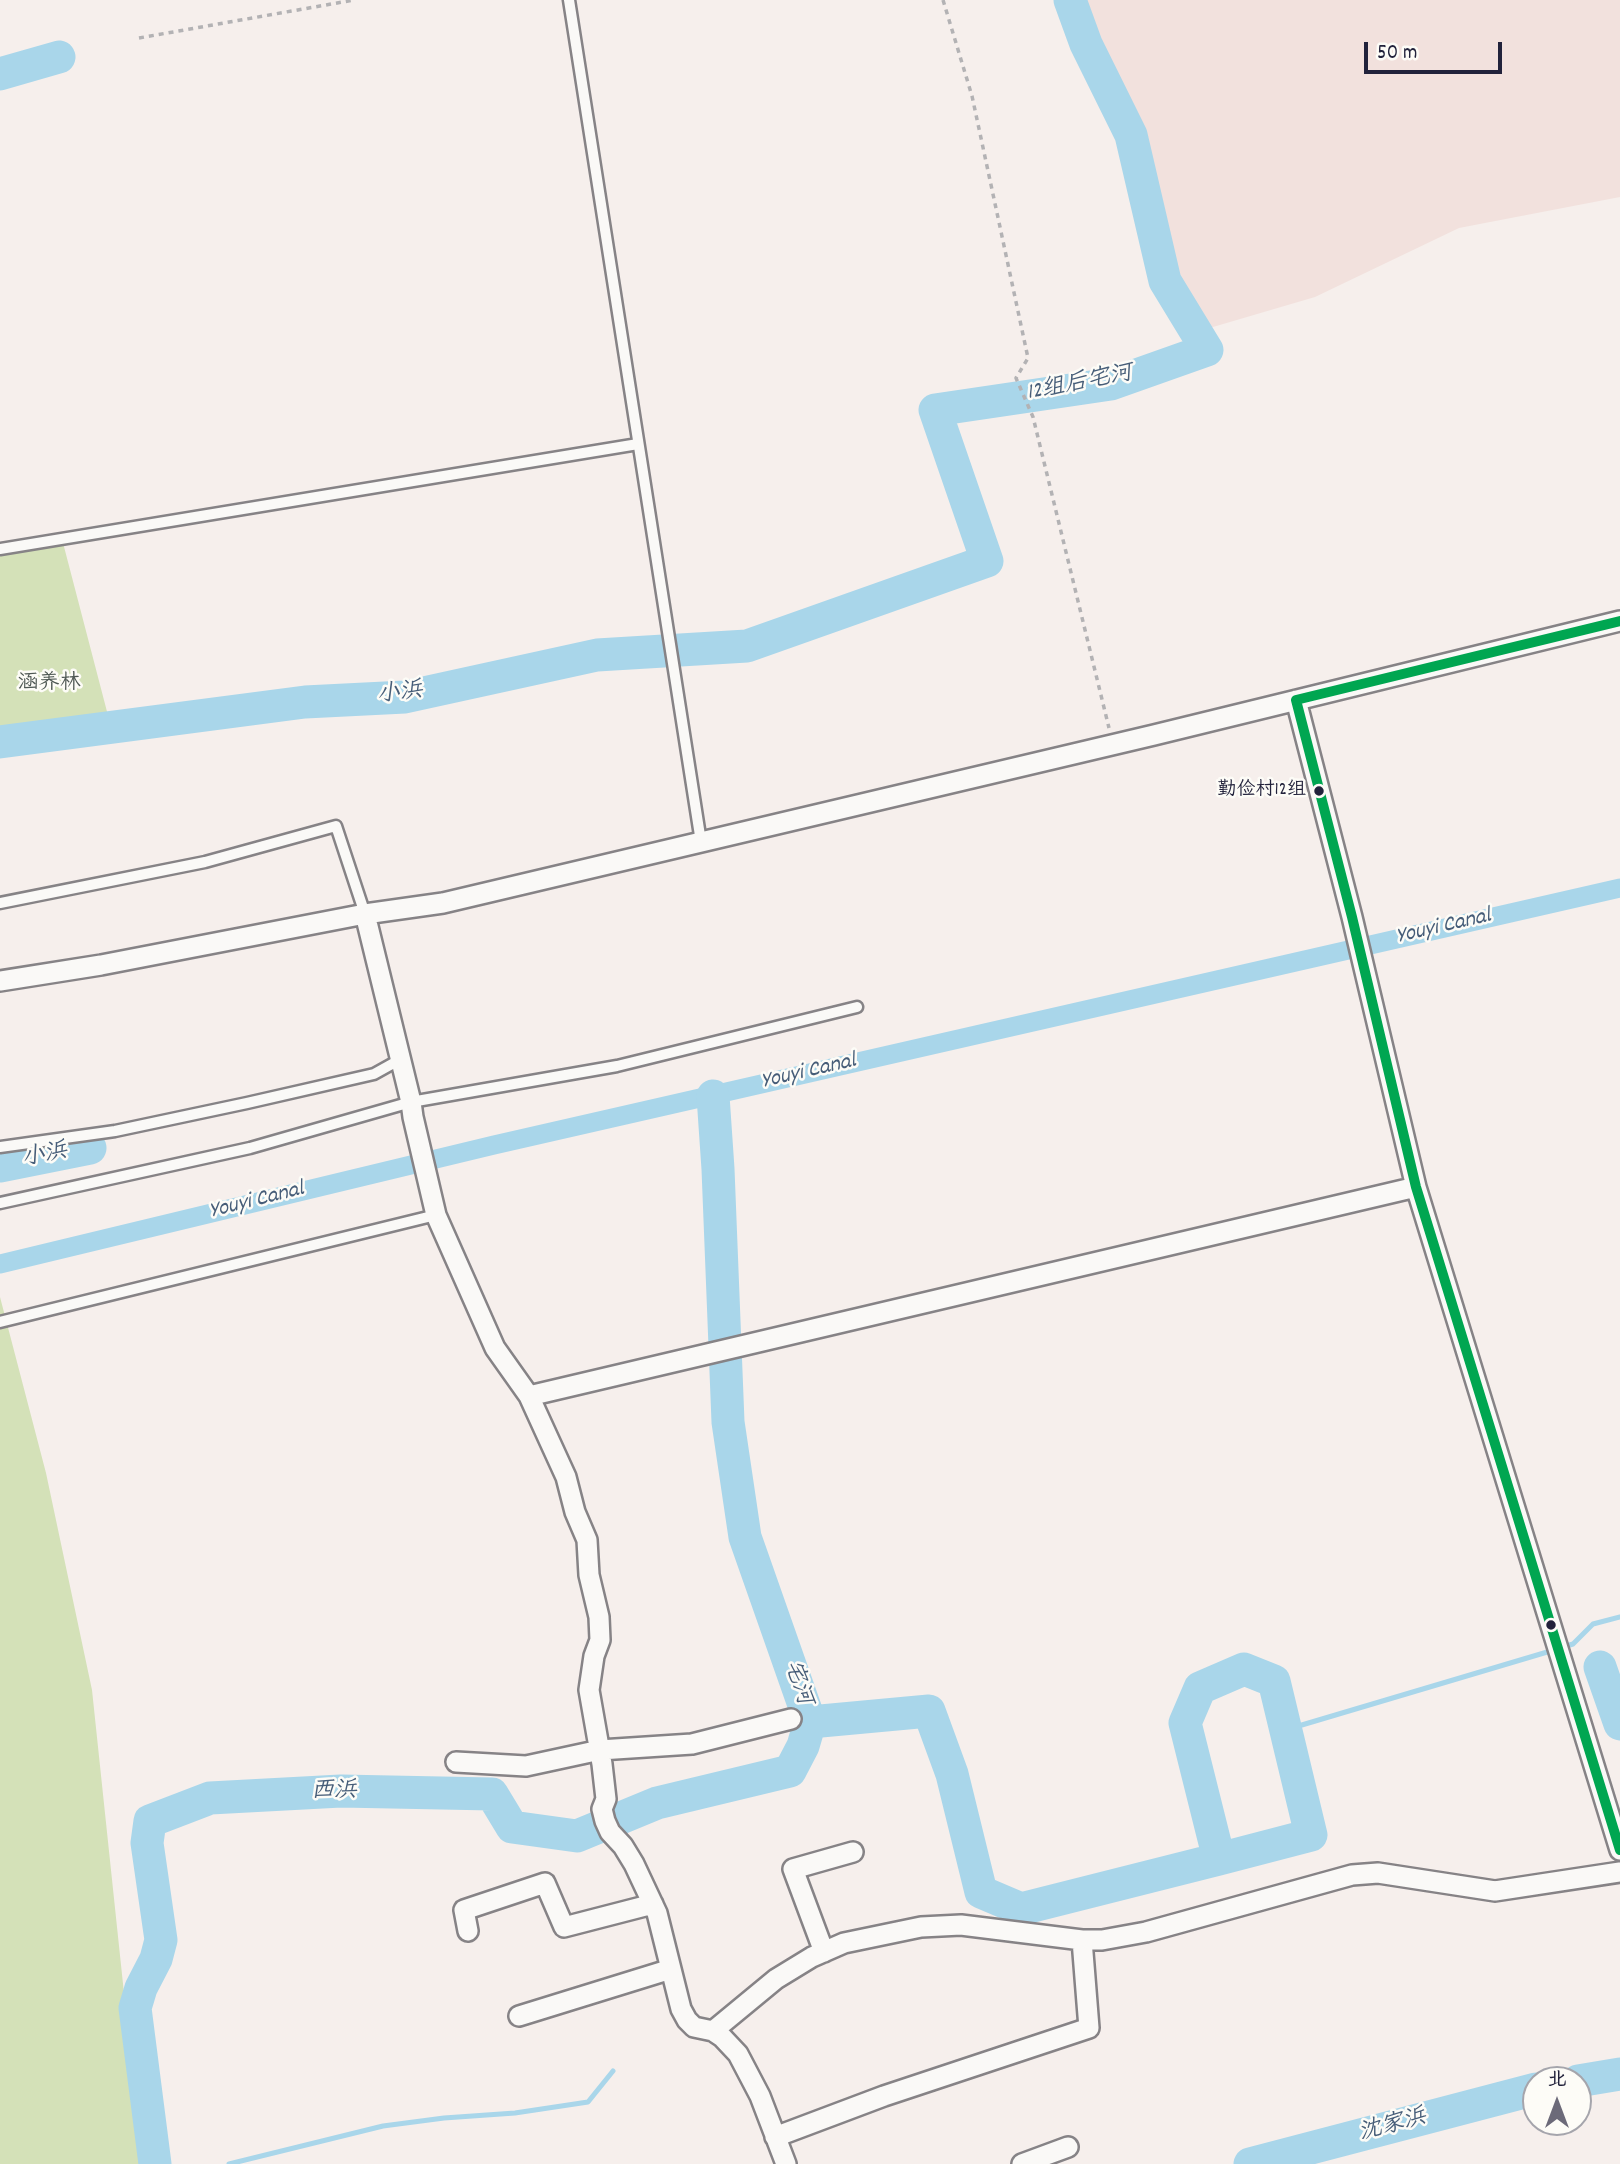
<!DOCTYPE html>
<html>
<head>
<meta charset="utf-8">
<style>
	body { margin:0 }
	#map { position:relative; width:1620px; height:2164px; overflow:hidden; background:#f6efec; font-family:Dekko,"LXGW WenKai TC",sans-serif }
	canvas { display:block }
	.north { position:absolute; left:1522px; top:2066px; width:70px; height:70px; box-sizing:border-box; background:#fdfcf7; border:2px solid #a5a5ac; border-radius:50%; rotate:0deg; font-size:19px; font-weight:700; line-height:28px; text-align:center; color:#22223b }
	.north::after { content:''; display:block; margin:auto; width:24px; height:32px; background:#6c6a79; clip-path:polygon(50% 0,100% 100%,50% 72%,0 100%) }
	.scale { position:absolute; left:1364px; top:42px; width:138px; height:32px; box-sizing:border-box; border:4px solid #22223b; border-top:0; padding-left:9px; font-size:21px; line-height:24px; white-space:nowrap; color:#22223b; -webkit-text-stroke:5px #fdfcf7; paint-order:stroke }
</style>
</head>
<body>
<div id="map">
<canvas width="1620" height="2164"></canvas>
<div class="north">北</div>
<div class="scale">50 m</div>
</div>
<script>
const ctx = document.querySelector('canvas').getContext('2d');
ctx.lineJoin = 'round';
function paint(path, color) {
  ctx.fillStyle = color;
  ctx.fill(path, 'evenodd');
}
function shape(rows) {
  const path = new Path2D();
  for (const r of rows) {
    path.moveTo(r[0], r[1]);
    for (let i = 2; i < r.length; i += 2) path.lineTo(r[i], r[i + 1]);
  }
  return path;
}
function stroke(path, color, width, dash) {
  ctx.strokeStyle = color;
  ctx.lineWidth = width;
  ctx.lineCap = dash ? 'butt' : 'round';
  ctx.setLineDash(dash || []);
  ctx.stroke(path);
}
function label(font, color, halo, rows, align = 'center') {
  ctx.font = font + ' Dekko,"LXGW WenKai TC",sans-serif';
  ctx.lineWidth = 5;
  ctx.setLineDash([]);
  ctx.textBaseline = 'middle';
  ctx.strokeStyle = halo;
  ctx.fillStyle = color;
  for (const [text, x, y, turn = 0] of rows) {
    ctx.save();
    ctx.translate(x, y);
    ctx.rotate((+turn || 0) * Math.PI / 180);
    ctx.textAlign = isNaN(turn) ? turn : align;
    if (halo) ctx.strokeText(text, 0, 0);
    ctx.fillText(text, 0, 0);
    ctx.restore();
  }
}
paint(shape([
	[1075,0,1620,0,1620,197,1459,228,1315,297,1196,332]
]), '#f2e1dd');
paint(shape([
	[62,539,111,727,0,742,0,549],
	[0,1297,46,1473,92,1690,142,2164,0,2164]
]), '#d4e1b8');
stroke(shape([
	[1563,1647,1573,1644,1593,1624,1620,1617],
	[1285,1730,1554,1650],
	[229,2164,383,2126,444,2118,515,2113,588,2102,613,2071]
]), '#a9d6ea', 5);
stroke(shape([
	[0,1264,494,1145,1620,888]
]), '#a9d6ea', 19);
stroke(shape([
	[0,74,59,57],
	[0,742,305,702,405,697,597,655,747,646,987,561,935,410,1111,384,1207,350,1165,281,1131,135,1086,44,1070,0],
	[713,1096,718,1169,728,1422,745,1537,810,1722,929,1711,952,1774,981,1892,1021,1909,1219,1859,1311,1835,1274,1681,1244,1669,1200,1688,1185,1723,1219,1859],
	[0,1166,90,1148],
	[1600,1667,1620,1724],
	[1578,2081,1620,2074],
	[155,2164,135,2008,141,1988,156,1959,161,1940,147,1843,150,1821,210,1798,341,1791,492,1794,512,1827,577,1836,657,1803,790,1771,803,1746,810,1722],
	[1250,2164,1536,2089]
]), '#a9d6ea', 33);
const lane = shape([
	[569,0,701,842],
	[0,549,638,444],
	[0,903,205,862,336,826,365,914],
	[0,1147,115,1131,247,1103,374,1074,401,1059],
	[0,1203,250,1148,411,1102,617,1066,857,1007],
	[0,1322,436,1215]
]);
const street = shape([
	[1296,700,1352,917,1416,1187,1620,1850],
	[365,914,411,1102,413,1117,436,1215,495,1348,529,1396,566,1477,575,1512,587,1540,589,1575,599,1617,600,1640,594,1656,589,1690,602,1764,606,1799,602,1809,605,1821,610,1832,623,1846,634,1864,657,1913,681,2009,687,2020,694,2027,713,2031,722,2037,738,2054,760,2096,786,2164],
	[0,981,101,965,365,914,443,903,1154,735,1620,621],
	[529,1396,1416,1187],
	[456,1762,526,1766,600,1750,692,1744,791,1719],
	[468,1931,464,1910,545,1883,564,1927,653,1904],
	[824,1952,793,1869,853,1852],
	[519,2016,671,1969],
	[713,2031,776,1979,812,1957,844,1943,921,1927,961,1925,1082,1940,1102,1940,1146,1932,1352,1875,1378,1873,1495,1891,1620,1872],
	[775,2137,884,2096,1089,2028,1082,1940],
	[1022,2164,1068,2147]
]);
stroke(lane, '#868386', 15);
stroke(street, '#868386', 24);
stroke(shape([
	[943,0,972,96,1028,358,1016,378,1033,417,1109,728],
	[139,38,354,0]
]), '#b3b2b4', 3.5, [5, 5]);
stroke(lane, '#faf9f7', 10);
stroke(street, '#faf9f7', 19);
stroke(shape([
	[1296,700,1352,917,1416,1187,1620,1850],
	[1296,700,1620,621]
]), '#00a651', 10);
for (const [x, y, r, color] of [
	[1319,791,6,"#22223b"],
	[1551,1625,6,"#22223b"]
]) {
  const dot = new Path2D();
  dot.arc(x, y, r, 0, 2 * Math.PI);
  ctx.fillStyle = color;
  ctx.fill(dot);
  stroke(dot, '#fdfcf7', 2.5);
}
label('19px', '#22223b', '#fdfcf7', [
	["勤俭村12组",1306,791]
], 'right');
label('21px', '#4f5854', '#fdfcf7', [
	["涵养林",49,685]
]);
label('italic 23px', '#465d78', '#fdfcf7', [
	["12组后宅河",1080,385,-11],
	["小浜",400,695,-7],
	["Youyi Canal",1444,928,-13],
	["Youyi Canal",809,1073,-13],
	["小浜",45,1157,-11],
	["Youyi Canal",257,1202,-14],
	["宅河",796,1683,71],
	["西浜",334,1793,-1],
	["沈家浜",1393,2127,-15]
]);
</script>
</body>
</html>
